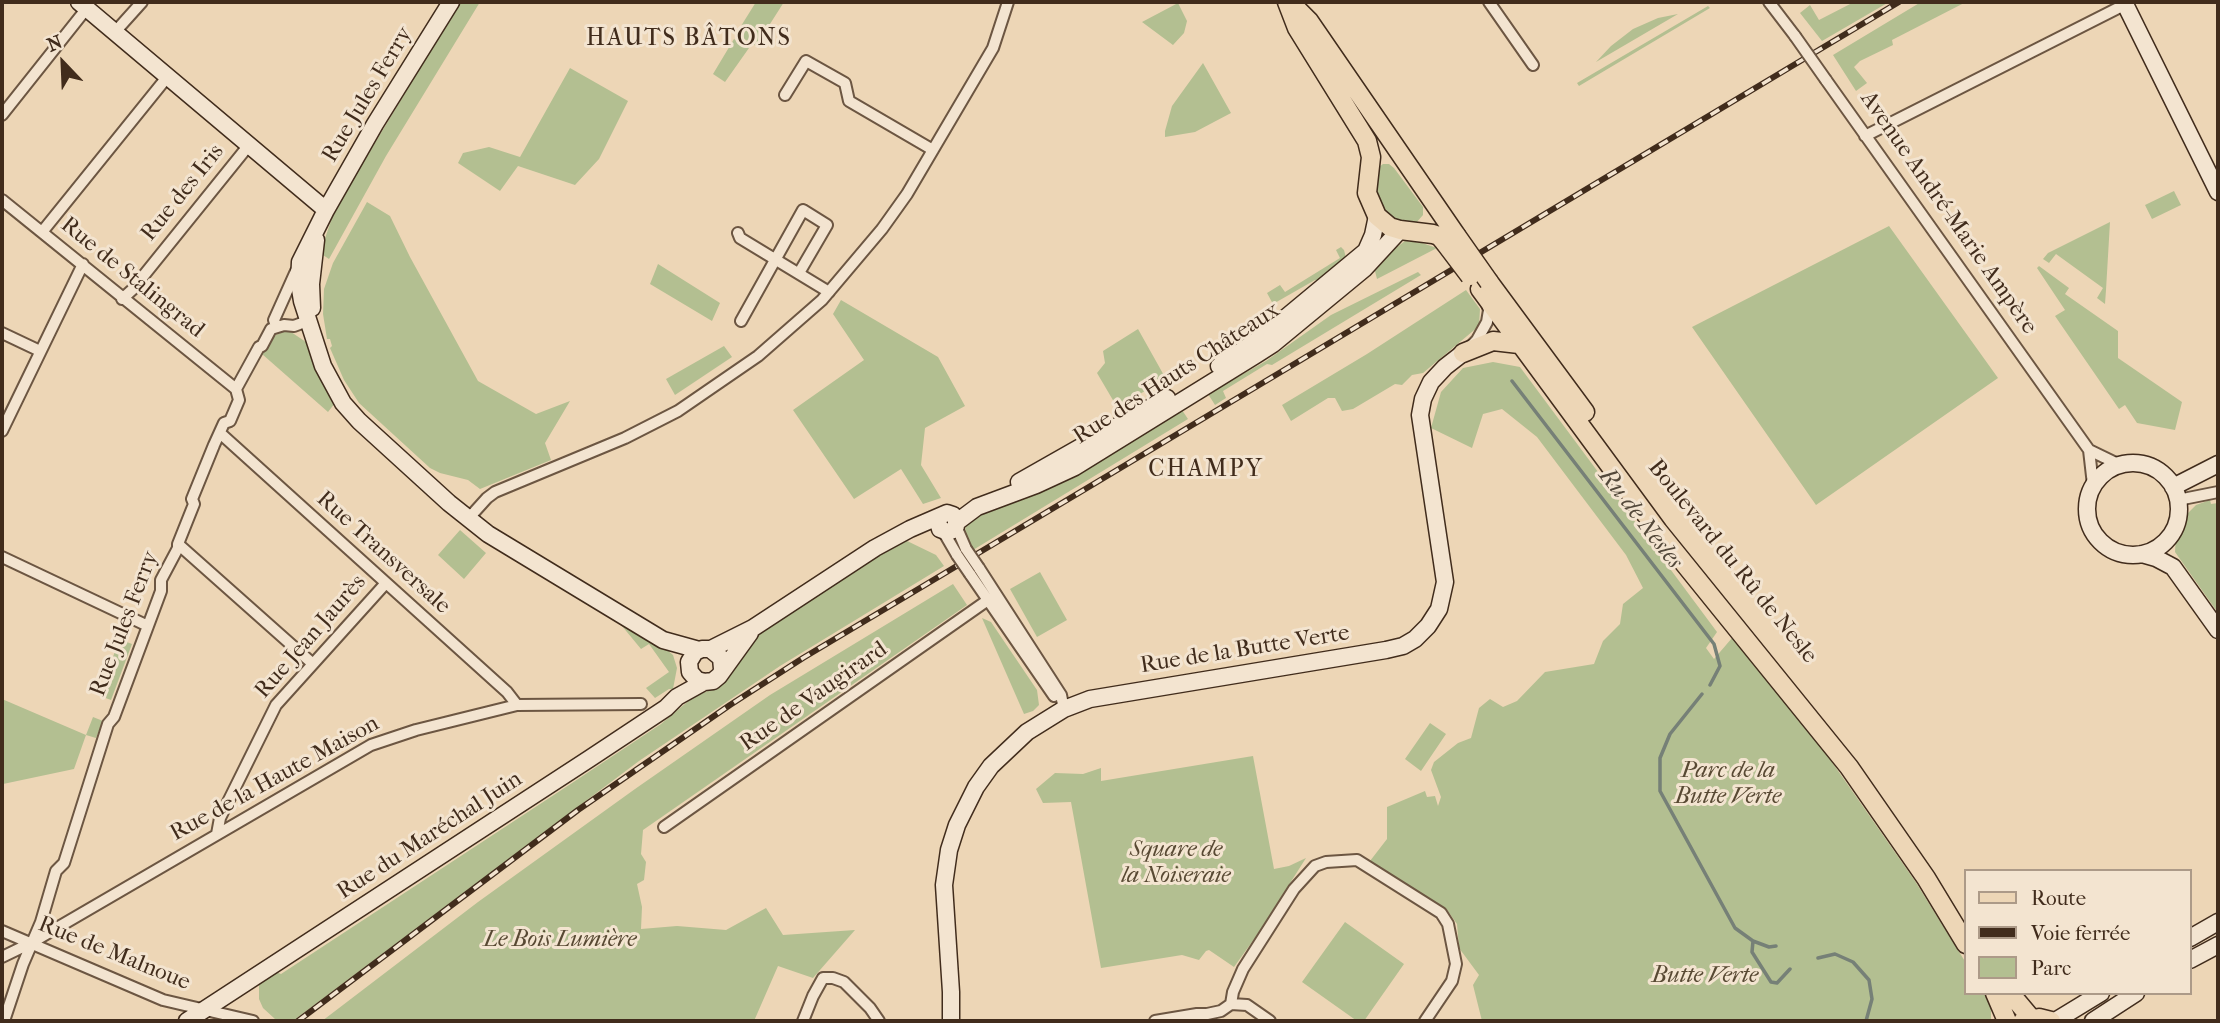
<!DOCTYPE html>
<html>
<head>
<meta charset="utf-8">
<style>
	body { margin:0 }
	#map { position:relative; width:2220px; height:1023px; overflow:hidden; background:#edd6b6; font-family:"IM FELL French Canon",serif }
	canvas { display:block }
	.frame { position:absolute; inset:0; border:4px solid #412c1c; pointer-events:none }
	.legend { position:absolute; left:1964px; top:869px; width:228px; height:126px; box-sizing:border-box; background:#f3e4d0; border:2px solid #ac9a88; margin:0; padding:9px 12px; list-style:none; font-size:21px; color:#412c1c }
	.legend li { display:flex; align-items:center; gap:14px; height:35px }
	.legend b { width:35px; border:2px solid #ac9a88 }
	.north { position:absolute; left:28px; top:28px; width:70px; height:70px; -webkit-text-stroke:5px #f3e4d0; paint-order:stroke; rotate:337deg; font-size:19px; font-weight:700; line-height:28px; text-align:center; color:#412c1c }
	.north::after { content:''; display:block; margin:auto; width:24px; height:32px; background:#412c1c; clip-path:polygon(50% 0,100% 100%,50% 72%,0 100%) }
</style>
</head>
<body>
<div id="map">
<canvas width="2220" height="1023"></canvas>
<div class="frame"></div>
<ul class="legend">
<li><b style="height:9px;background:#edd6b6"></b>Route</li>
<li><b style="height:9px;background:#412c1c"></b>Voie ferrée</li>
<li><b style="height:19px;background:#b3bf91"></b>Parc</li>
</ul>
<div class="north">N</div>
</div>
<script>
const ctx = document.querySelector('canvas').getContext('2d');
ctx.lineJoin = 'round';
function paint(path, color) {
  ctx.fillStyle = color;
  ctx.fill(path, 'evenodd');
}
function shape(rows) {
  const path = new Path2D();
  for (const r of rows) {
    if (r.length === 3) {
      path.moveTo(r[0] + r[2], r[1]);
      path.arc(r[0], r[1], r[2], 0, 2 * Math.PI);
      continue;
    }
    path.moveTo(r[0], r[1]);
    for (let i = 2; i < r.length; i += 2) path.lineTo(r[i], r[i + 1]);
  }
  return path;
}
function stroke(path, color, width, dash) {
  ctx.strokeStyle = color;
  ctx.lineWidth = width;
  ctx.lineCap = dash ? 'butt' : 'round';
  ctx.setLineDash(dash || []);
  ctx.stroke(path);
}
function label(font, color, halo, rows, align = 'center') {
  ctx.font = font + ' "IM FELL French Canon",serif';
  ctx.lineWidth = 6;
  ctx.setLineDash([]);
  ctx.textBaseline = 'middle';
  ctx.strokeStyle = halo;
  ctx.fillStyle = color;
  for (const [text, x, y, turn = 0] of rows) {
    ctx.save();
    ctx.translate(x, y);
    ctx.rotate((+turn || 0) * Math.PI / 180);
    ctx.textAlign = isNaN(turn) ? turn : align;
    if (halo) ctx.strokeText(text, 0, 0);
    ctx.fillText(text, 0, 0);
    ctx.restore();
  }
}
paint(shape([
	[460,2,480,2,386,156,329,259,320,253,335,209],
	[756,2,784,2,756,46,736,34],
	[1854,2,1889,2,1822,41,1800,13,1810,5,1819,20],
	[1921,2,1966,2,1892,40,1893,45,1860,61,1854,67,1867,83,1856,91,1833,55],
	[1178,3,1187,21,1184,33,1173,45,1142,22],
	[1708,6,1710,8,1579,86,1577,83],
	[1678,14,1596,62,1611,46,1633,29,1658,18],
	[734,39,749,48,725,82,713,74],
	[1203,63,1231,113,1195,132,1165,137,1165,131,1172,106],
	[570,68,628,101,599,159,575,185,518,166,500,191,458,163,463,153,489,147,520,157],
	[1383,164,1389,164,1394,168,1423,207,1423,215,1416,223,1411,224,1388,219,1373,193,1379,167],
	[2174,191,2181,205,2152,219,2145,205],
	[367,202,390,216,410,257,478,381,536,414,570,401,545,443,551,460,480,489,468,480,440,473,430,468,359,403,344,380,330,348,332,346,330,339,327,339,323,314,324,289,333,263],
	[2110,222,2106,290,2105,304,2097,298,2103,288,2056,254,2049,263,2043,259,2048,253],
	[1889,226,1998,378,1816,505,1692,327],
	[1405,241,1422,243,1437,248,1377,279,1375,271,1393,250],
	[1341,247,1344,250,1346,258,1321,282,1315,280,1273,304,1267,293,1280,285,1285,292,1340,258,1336,250],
	[658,264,720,303,712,321,650,284],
	[2039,266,2069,288,2065,294,2118,331,2118,358,2182,402,2175,430,2137,423,2125,405,2119,409,2055,316,2065,310,2037,268],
	[1418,272,1421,275,1272,365,1267,364,1223,391,1226,398,1215,405,1208,394,1266,361,1331,315],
	[1466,290,1480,309,1479,326,1423,373,1412,375,1402,385,1395,384,1353,409,1342,411,1335,398,1328,398,1291,421,1282,405,1367,354],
	[841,300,938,357,965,406,925,428,921,465,941,498,923,504,901,469,854,499,793,410,864,360,833,314],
	[1138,329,1166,379,1117,407,1097,373,1105,363,1103,351],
	[291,332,306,342,335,403,328,412,262,354,269,340,274,336,283,332],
	[724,346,732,357,675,395,666,379],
	[1493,362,1520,367,1717,632,1706,648,1714,659,1732,638,1827,755,1915,881,1966,963,1966,993,1985,993,1991,1003,1991,1021,1482,1021,1473,985,1479,975,1459,948,1457,924,1447,910,1370,861,1387,839,1387,807,1425,791,1427,797,1435,796,1438,806,1441,797,1431,770,1434,762,1458,743,1471,738,1479,708,1490,699,1503,707,1517,701,1545,672,1594,664,1603,641,1620,624,1623,604,1643,588,1626,555,1537,437,1502,409,1483,414,1472,448,1431,428,1441,392,1463,368],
	[1180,407,1188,419,973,550,965,532,966,523],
	[2210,500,2211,504,2218,503,2218,613,2175,552,2176,535,2185,516,2196,505],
	[460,530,486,553,464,579,438,555],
	[903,539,936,555,944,566,780,666,639,761,293,1021,275,1019,263,1008,259,999,259,983,276,972,281,974,569,785,661,724,692,698,721,685,764,629],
	[1040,572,1067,620,1037,637,1010,589],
	[953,584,967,605,643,830,641,854,646,862,644,880,637,884,642,907,641,929,677,926,726,930,766,908,783,935,855,930,813,978,778,966,754,1021,322,1021,478,902,635,789,770,695],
	[982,618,991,622,1037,690,1039,705,1033,711,1024,714],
	[622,624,665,648,673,655,677,668,673,689,669,689,655,698,646,688,669,672,649,644,641,649,622,626],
	[119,639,132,644,111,700,100,696],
	[2,699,86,735,93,717,103,721,96,738,86,735,74,769,3,784,2,786],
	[1430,723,1446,734,1421,771,1405,759],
	[1253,756,1274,869,1289,866,1306,858,1257,935,1234,967,1209,950,1206,951,1199,960,1182,955,1101,968,1071,802,1043,803,1036,789,1055,773,1083,774,1101,768,1101,781],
	[1345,922,1404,964,1364,1021,1357,1021,1302,982]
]), '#b3bf91');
stroke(shape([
	[1512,381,1714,644,1720,666,1710,685],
	[1702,694,1670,734,1660,758,1660,791,1735,928,1753,941,1769,947,1776,946],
	[1753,941,1752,952,1771,982,1777,983,1790,969],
	[1818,958,1835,954,1853,962,1869,980,1872,999,1866,1021]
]), '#768077', 3.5);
const street = shape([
	[1489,2,1533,65],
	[1769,2,1795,36],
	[115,32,142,2],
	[1826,80,2089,450,2120,465],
	[785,95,806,61,845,83,849,101,933,150],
	[2,115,87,8],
	[1865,136,2128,3],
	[2,200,236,389],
	[42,232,168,76],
	[738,233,740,238,829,292],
	[122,299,132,290,249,145],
	[741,321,803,210,827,225,799,273],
	[276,326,274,320,296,271],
	[2,333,40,351],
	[1469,348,1477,340,1487,322,1489,310,1487,304],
	[2,431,83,264],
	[220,433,507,692,517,705],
	[2089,450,2093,485],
	[2178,500,2218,492],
	[468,519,487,498,495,492,625,438,678,411,758,356,822,300,882,229,907,194,993,48,1008,2],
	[956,526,966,549],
	[943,531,957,555],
	[178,544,313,664],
	[2,557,148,626],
	[979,568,1061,695,1064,709],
	[970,574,1054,696],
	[664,827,988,600],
	[217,834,220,818,276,705,386,583],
	[2,931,163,1000,253,1021],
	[2,957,31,943,371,745,416,730,517,705,641,704],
	[1231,1004,1233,992,1243,969,1294,889,1315,866,1326,862,1357,860,1441,913,1448,924,1456,964,1452,981,1425,1021],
	[1231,1004,1247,1005,1270,1021],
	[4,1021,23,964,41,922,56,871,64,863,108,724,114,717,161,591,161,580,178,548,178,544,194,504,192,499,214,445,224,423,230,421,239,400,236,389,259,347,262,346,271,329,284,325,294,326,310,320],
	[803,1021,813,996,823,978,833,978,844,982,870,1008,879,1021],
	[1155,1021,1197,1014,1207,1014,1221,1011,1231,1004]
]);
const secondary = shape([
	[79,2,326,210],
	[451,2,375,124,326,210,300,262,299,283,302,301,323,366,343,403,359,421,449,503,488,534,663,640,699,650],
	[2124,2,2218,192],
	[312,308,311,284,316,240],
	[1219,366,1266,334,1366,251,1373,235,1377,216],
	[2133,509,46],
	[1019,482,1167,398],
	[2173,487,2218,464],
	[957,522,977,507,1036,485,1075,467,1256,355,1273,344,1364,269,1400,230],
	[2142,554,2156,558,2173,567,2218,630],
	[711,649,753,628,875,548,910,529,947,513,953,515,956,519,956,526,953,530,948,532,940,529,938,521,941,516],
	[722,669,721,658,710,649,702,649,695,652,689,662,690,672,697,680,704,682,713,681,719,676,750,633],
	[2190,938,2218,922],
	[2190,960,2218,945],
	[187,1021,589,759,666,708,677,697,704,682],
	[951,1021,951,992,944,885,949,850,957,825,976,787,991,766,1027,732,1064,709,1090,699,1386,650,1403,646,1415,639,1428,626,1439,609,1445,582,1420,415,1423,399,1431,382,1445,367,1463,353],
	[2055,1021,2101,993],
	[2093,1021,2136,993]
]);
const primary = shape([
	[1287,2,1297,28,1367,141,1371,157,1367,193,1377,216,1390,227,1400,230,1433,234,1439,236,1445,243],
	[1290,2,1309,21,1456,235],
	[1489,282,1585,412],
	[1480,289,1658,531,1849,767,1926,878,1966,944],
	[1463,353,1493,341,1519,344],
	[1995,993,2007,1021],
	[2010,993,2031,1018],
	[2023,1021,2039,1018,2051,1021]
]);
stroke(street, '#6c5642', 14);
stroke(secondary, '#412c1c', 19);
stroke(primary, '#412c1c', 21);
stroke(street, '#f3e4d0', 10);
stroke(secondary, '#f3e4d0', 16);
stroke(primary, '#edd6b6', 18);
const rail = shape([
	[298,1021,578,810,730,705,803,658,1899,2]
]);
stroke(rail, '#412c1c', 6);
stroke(rail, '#f3e4d0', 3.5, [10]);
const streetBridge = shape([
	[1795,36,1826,80],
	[966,549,979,568],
	[957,555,970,574]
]);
const primaryBridge = shape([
	[1456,235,1489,282],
	[1445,243,1470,276]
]);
stroke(streetBridge, '#6c5642', 14, []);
stroke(primaryBridge, '#412c1c', 21, []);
stroke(streetBridge, '#f3e4d0', 10);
stroke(primaryBridge, '#edd6b6', 18);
label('23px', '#412c1c', '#f3e4d0', [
	["Rue Jules Ferry",368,95,-59],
	["Rue des Iris",183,193,-51],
	["Avenue André-Marie Ampère",1948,213,55],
	["Rue de Stalingrad",132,278,39],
	["Rue des Hauts Châteaux",1177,374,-33],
	["Rue Transversale",383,553,42],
	["Boulevard du Rû de Nesle",1732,562,51],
	["Rue Jules Ferry",125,624,-69],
	["Rue Jean Jaurès",311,637,-49],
	["Rue de la Butte Verte",1245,650,-9],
	["Rue de Vaugirard",814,697,-35],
	["Rue de la Haute Maison",275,779,-29],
	["Rue du Maréchal Juin",430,836,-33],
	["Rue de Malnoue",114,954,22]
]);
label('italic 23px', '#584933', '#f3e4d0', [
	["Parc de la",1728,771],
	["Butte Verte",1728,797],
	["Square de",1176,850],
	["la Noiseraie",1176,876],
	["Le Bois Lumière",560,940],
	["Butte Verte",1705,976]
]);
ctx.letterSpacing = '2px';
label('24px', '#412c1c', '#f3e4d0', [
	["HAUTS BÂTONS",689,39],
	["CHAMPY",1206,470]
]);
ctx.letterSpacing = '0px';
label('italic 24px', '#53483a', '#f3e4d0', [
	["Ru de Nesles",1640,519,52]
]);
</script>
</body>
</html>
